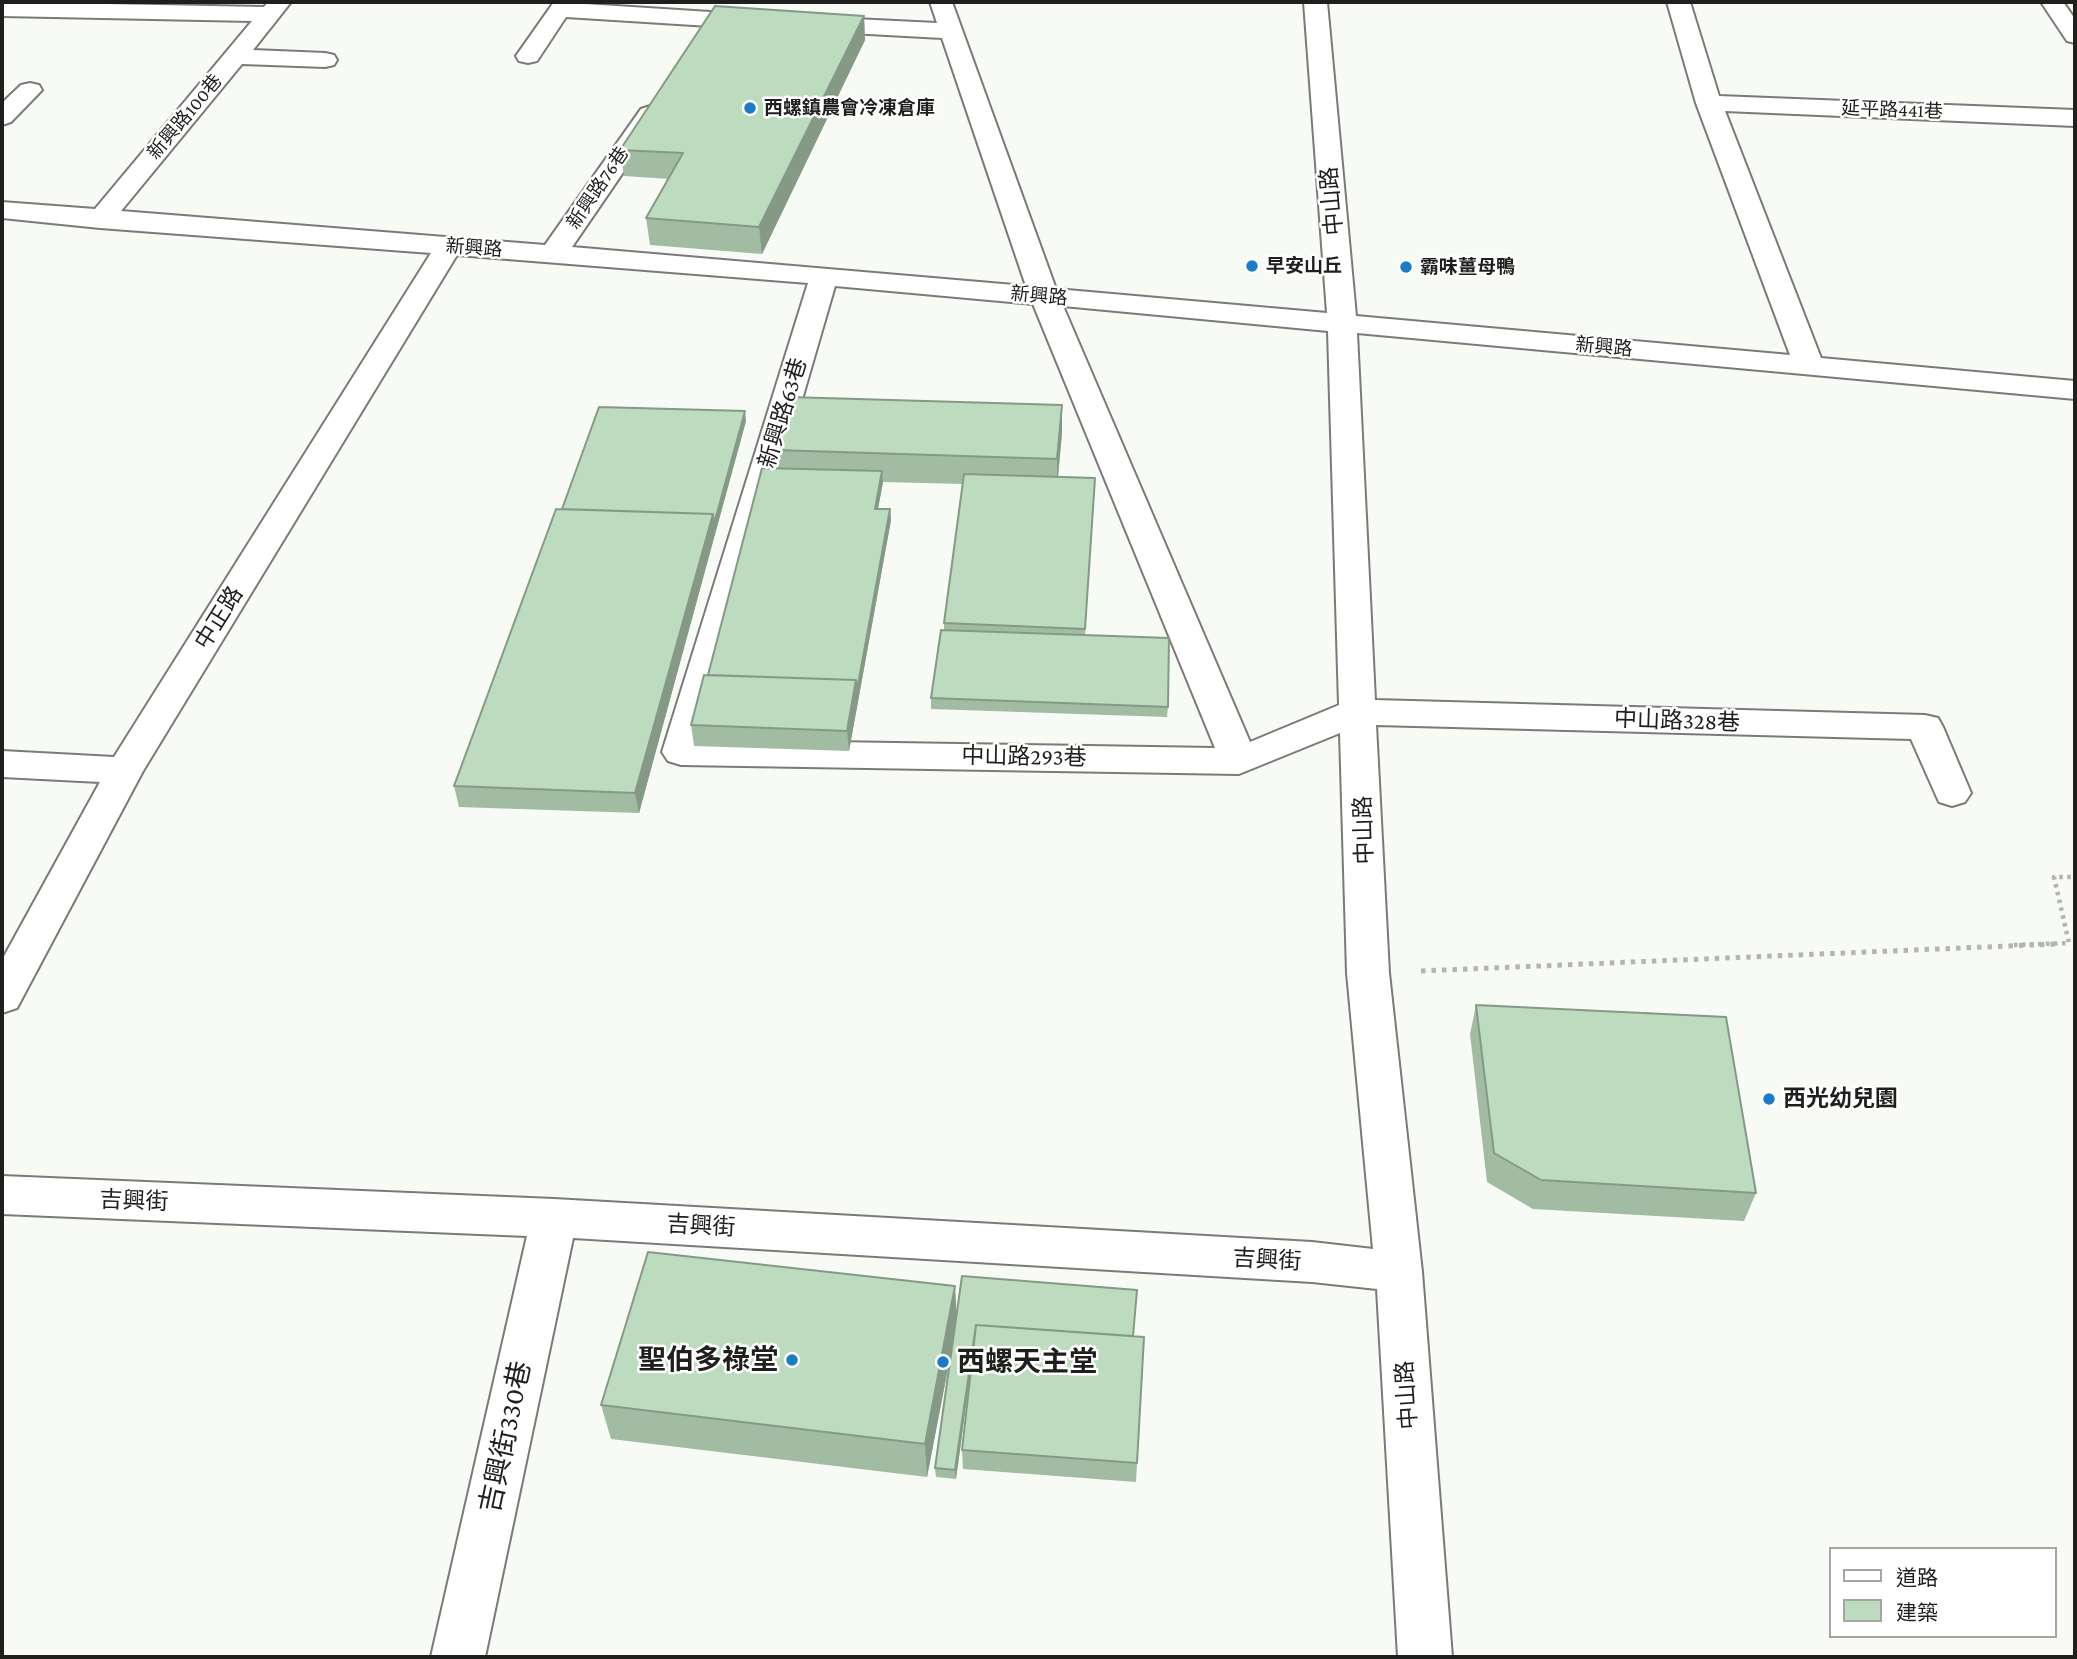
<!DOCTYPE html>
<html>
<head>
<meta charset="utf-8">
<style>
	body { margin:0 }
	#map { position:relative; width:2077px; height:1659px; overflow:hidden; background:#f8faf5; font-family:"Crimson Pro","Noto Sans TC",serif }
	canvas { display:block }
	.frame { position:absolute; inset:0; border:4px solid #1f1f1e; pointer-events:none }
	.legend { position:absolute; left:1829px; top:1547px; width:228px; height:91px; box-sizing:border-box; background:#fff; border:2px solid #a5a5a5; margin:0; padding:9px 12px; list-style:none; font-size:21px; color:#1f1f1e }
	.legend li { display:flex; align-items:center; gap:14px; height:35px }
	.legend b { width:35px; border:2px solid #a5a5a5 }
</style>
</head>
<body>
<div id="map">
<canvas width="2077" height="1659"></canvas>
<div class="frame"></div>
<ul class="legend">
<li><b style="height:9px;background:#fff"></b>道路</li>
<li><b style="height:19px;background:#bcdbbf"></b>建築</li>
</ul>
</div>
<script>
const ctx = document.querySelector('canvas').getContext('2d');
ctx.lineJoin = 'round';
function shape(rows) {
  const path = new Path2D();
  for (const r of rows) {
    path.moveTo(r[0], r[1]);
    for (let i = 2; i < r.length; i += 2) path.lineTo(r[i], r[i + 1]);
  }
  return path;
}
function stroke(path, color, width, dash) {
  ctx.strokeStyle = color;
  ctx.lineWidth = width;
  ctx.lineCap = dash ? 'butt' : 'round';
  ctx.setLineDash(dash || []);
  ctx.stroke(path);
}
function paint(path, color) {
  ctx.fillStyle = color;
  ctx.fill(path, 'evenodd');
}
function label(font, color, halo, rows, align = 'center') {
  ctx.font = font + ' "Crimson Pro","Noto Sans TC",serif';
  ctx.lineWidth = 5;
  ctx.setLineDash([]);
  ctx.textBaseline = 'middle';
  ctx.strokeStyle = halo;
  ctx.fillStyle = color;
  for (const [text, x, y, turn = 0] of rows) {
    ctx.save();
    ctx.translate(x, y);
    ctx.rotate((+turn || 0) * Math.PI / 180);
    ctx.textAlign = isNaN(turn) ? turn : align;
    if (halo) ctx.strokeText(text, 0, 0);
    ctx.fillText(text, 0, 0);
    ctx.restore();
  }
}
const minor = shape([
	[2,2,264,7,268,2,291,2,253,50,325,53,334,55,337,60,334,65,325,67,242,64,121,211,545,245,641,109,650,106,659,109,663,114,572,247,1026,286,942,38,813,31,805,29,801,24,805,19,813,17,937,23,930,2,952,2,1056,289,1327,313,1304,2,1327,2,1356,316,1790,355,1696,103,1667,2,1690,2,1719,96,2075,110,2075,126,1725,111,1821,358,2075,381,2075,399,1357,333,1375,700,1925,715,1938,718,1943,727,1971,793,1965,802,1952,806,1939,802,1911,739,1376,725,1389,973,1422,1272,1452,1657,1398,1657,1377,1289,1312,1282,573,1238,485,1657,431,1657,527,1236,2,1214,2,1176,554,1199,1312,1242,1373,1249,1347,973,1340,733,1239,774,681,765,668,761,662,752,808,283,457,255,143,771,17,1008,2,1013,2,960,100,782,2,777,2,751,114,757,431,253,100,228,2,218,2,202,95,209,252,21,2,16,2,2],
	[835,286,1033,304,1215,748,703,740,835,286],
	[1063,306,1328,331,1339,705,1250,742,1063,306],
	[554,2,757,15,765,17,769,22,765,27,757,29,566,17,537,61,528,63,519,61,516,56,554,2],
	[2041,2,2063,2,2075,19,2075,43,2067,41,2041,2],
	[30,83,39,85,42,90,11,122,2,125,2,103,21,85,30,83]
]);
stroke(minor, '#7a7b78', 4);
stroke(shape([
	[2014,945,2069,943,2054,877,2075,877]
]), '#b4b5b1', 4.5, [3.5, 4.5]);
stroke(shape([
	[1421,971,2055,944]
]), '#b4b5b1', 5, [4.5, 6]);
paint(minor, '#fff');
paint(shape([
	[864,16,865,40,762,254,650,245,646,218,669,179,624,176,620,150],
	[746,421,639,813,459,807,454,786,562,509],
	[1062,433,1058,477,1095,478,1085,635,1168,707,1167,717,931,709,931,698,944,631,944,623,963,484,883,482,878,509,890,509,891,520,849,751,694,746,691,725,778,468,776,450],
	[1476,1005,1756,1193,1744,1221,1533,1209,1487,1182,1470,1034],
	[955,1286,956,1316,1144,1337,1136,1482,963,1469,962,1450,970,1375,956,1479,936,1477,935,1468,953,1343,927,1477,611,1439,601,1405]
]), '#a2bca4');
paint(shape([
	[864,16,865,40,762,254,759,227],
	[1062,405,1062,433,1057,487,1057,459],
	[745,411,746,421,715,534,714,524],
	[882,471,883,482,876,519,875,509],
	[890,509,891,520,849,751,847,731],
	[713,514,715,534,639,813,635,793],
	[955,1286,957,1321,927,1477,925,1444],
	[974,1330,975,1340,956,1479,955,1470]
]), '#849986');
const building = shape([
	[715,6,864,16,759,227,646,218,683,153,620,150,715,6],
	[789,397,1062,405,1057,459,776,450,789,397],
	[599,407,745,411,714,524,713,514,562,509,599,407],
	[762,468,882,471,875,509,890,509,857,690,856,680,708,675,762,468],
	[964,474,1095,478,1085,629,944,623,964,474],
	[556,509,713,514,635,793,454,786,556,509],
	[941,630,1169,638,1168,707,931,698,941,630],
	[704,675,856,680,847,731,691,725,704,675],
	[1476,1005,1726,1017,1756,1193,1541,1180,1494,1153,1476,1005],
	[648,1252,955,1286,925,1444,601,1405,648,1252],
	[962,1276,1137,1290,1133,1336,976,1325,955,1470,935,1468,962,1276],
	[976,1325,1144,1337,1137,1463,962,1450,976,1325]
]);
paint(building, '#bcdbbf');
stroke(building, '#849986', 2);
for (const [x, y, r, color] of [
	[750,108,7,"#1b7bc7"],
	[1252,266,7,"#1b7bc7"],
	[1406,267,7,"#1b7bc7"],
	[1769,1099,7,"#1b7bc7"],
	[792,1360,7,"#1b7bc7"],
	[943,1362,7,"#1b7bc7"]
]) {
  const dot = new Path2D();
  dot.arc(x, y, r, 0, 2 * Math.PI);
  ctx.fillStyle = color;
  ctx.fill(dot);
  stroke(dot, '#fff', 2.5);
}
label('bold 19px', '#1f1f1e', '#fff', [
	["西螺鎮農會冷凍倉庫",764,108],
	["早安山丘",1266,266],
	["霸味薑母鴨",1420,267]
], 'left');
label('19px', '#1f1f1e', '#fff', [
	["延平路441巷",1892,110,2],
	["新興路100巷",185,117,-50],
	["新興路76巷",598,188,-56],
	["新興路",474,248,4],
	["新興路",1039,296,5],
	["新興路",1604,347,5]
]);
label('23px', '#1f1f1e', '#fff', [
	["中山路",1332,201,-95],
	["新興路63巷",783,413,-73],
	["中正路",219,618,-58],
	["中山路328巷",1677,721,2],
	["中山路293巷",1024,757,1],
	["中山路",1364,830,-92],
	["吉興街",134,1201,2],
	["吉興街",701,1226,3],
	["吉興街",1267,1260,3],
	["中山路",1407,1395,-94]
]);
label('bold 23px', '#1f1f1e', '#fff', [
	["西光幼兒園",1783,1099]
], 'left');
label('bold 28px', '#1f1f1e', '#fff', [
	["聖伯多祿堂",778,1360],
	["西螺天主堂",957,1362,"left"]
], 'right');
label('28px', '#1f1f1e', '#fff', [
	["吉興街330巷",506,1437,-78]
]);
</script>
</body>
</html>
